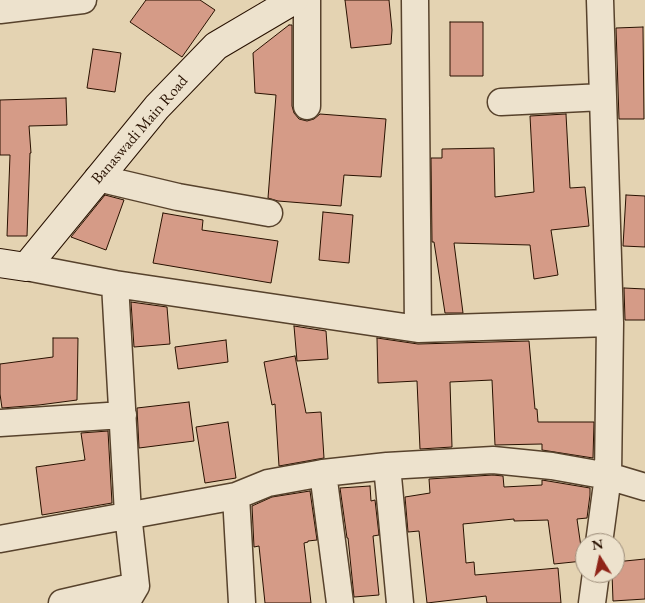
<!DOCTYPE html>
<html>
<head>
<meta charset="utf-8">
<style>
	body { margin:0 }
	#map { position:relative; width:645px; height:603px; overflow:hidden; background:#e4d3b2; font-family:"EB Garamond",serif }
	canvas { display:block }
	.north { position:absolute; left:575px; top:533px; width:50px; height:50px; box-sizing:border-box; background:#ede2cd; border:1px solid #9e8e7b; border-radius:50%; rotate:350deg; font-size:14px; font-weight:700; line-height:20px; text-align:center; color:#281100 }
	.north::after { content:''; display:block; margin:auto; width:18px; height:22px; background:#8f2418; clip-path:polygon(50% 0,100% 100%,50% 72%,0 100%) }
</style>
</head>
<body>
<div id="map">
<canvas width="645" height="603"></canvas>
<div class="north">N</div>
</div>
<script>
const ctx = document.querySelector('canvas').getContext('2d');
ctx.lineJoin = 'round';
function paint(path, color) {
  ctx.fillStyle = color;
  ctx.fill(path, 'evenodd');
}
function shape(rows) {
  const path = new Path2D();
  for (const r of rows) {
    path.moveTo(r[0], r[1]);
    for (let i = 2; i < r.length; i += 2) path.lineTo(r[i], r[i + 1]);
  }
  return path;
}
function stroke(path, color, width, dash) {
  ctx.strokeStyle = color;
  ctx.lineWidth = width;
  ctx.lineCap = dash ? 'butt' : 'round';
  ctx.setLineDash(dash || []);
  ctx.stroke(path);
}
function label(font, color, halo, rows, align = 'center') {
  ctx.font = font + ' "EB Garamond",serif';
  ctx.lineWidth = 4;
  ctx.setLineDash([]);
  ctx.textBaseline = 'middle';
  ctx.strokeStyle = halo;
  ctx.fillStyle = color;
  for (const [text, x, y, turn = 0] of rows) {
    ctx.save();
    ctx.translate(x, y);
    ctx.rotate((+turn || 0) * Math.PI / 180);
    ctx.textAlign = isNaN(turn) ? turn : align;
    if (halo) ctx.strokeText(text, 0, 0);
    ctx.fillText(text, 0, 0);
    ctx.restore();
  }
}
const building = shape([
	[146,0,200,0,215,10,182,57,130,22,146,0],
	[345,0,389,0,392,30,391,44,351,48,345,0],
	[450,22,483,22,483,76,450,76,450,22],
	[289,25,292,25,292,106,294,113,299,119,307,121,314,119,320,114,386,119,381,177,344,175,341,206,278,201,268,198,276,95,255,93,253,53,289,25],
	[643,27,644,119,619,119,616,28,643,27],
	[93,49,121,53,115,92,87,88,93,49],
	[66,98,67,125,29,126,31,153,30,153,27,236,7,236,10,155,0,155,0,100,66,98],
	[566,114,570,188,585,187,589,226,551,230,558,275,534,279,530,245,454,243,463,313,445,313,434,242,432,242,431,158,442,158,442,149,494,148,495,197,534,192,530,116,566,114],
	[105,195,124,200,106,250,71,237,105,195],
	[626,195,645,196,645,247,623,246,626,195],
	[323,212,353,215,349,263,319,260,323,212],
	[163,213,203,220,202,230,278,241,271,283,153,263,163,213],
	[624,288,645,289,645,320,625,320,624,288],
	[131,302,167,307,170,344,134,347,131,302],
	[294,326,326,331,328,359,297,361,294,326],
	[53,338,78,338,77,400,39,405,2,408,0,394,0,364,53,357,53,338],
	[377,338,418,344,529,341,535,409,537,409,538,422,594,422,593,458,542,450,542,444,495,445,492,380,450,382,452,447,420,449,417,381,378,383,377,338],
	[226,340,228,362,178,369,175,347,226,340],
	[295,356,306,413,321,412,324,458,279,466,275,404,272,405,264,362,295,356],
	[189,402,194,441,139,448,137,408,189,402],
	[228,422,236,478,205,483,196,427,228,422],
	[108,431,112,503,42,515,36,467,85,460,81,433,108,431],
	[493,475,503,476,504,487,542,485,542,480,590,488,590,495,587,518,577,519,583,561,554,564,548,520,514,521,514,519,463,524,466,563,474,562,475,575,558,568,561,603,487,603,486,596,427,603,419,531,408,532,405,497,430,493,429,479,493,475],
	[370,486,371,501,375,500,379,535,373,536,379,595,354,597,348,538,347,538,340,488,370,486],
	[310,491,317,540,308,541,308,542,304,543,311,603,265,603,259,546,254,547,252,506,272,497,310,491],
	[645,559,645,599,613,601,612,573,615,573,615,562,645,559]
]);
paint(building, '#d59b87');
stroke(building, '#281100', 1);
const minor = shape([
	[307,0,307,106],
	[415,0,418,329],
	[0,10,83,0],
	[501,102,603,97],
	[98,178,178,197,269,213],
	[26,267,115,284,418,329,610,323],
	[115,284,128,514,136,586,126,603],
	[0,423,123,415],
	[387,466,400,603],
	[323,473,340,603],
	[236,496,242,603],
	[0,539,236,496,268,483,323,473,387,466,493,460,552,466,608,476,645,487],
	[599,543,608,476,610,323,600,0],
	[62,603,136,586],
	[592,603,596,573]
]);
const secondary = shape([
	[0,263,26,267,157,107,216,46,294,0]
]);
stroke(minor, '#57422c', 29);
stroke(secondary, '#281100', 30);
stroke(minor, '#ede2cd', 26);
stroke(secondary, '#ede2cd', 28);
label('16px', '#281100', '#ede2cd', [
	["Banaswadi Main Road",140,130,-49]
]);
</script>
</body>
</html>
